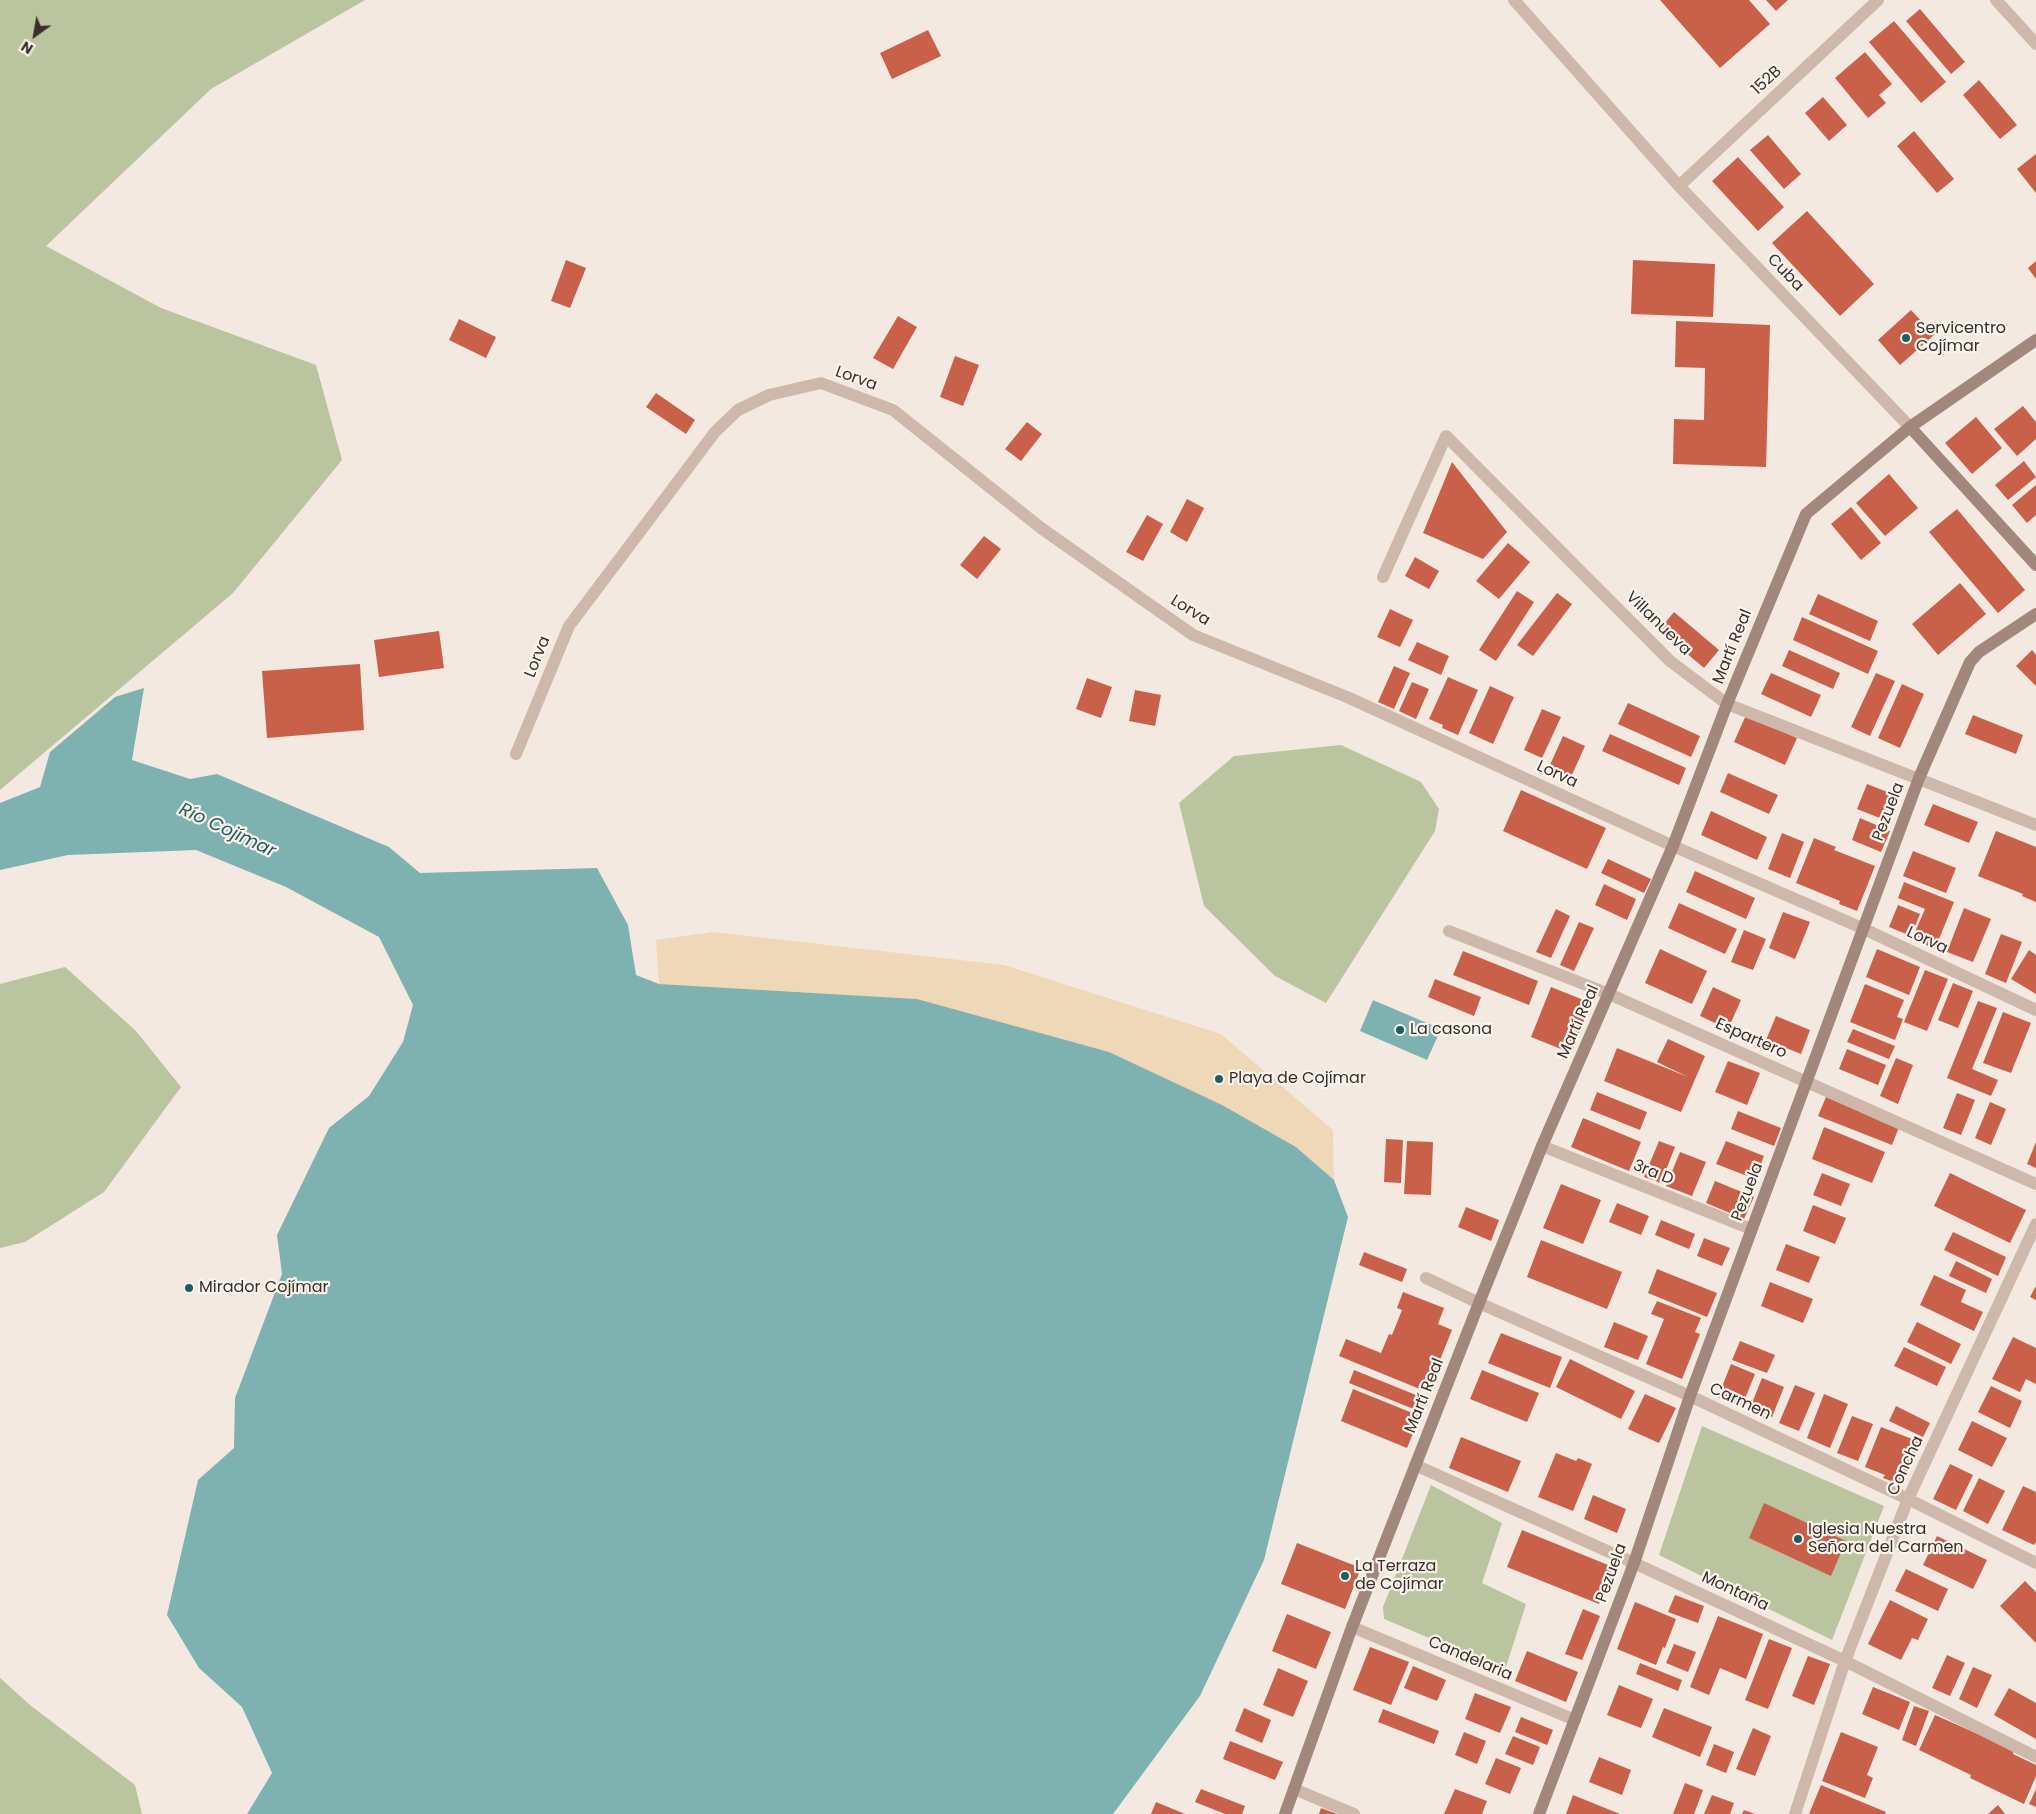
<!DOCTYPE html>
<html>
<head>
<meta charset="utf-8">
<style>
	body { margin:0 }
	#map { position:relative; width:2036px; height:1814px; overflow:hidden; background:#f4e9e0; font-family:Poppins,sans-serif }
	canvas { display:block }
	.north { position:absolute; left:10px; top:10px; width:50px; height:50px; -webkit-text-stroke:4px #fbf4ed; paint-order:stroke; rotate:212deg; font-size:14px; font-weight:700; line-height:20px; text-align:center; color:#3a2e2a }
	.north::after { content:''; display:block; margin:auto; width:18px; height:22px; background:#3a2e2a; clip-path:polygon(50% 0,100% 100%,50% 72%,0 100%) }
</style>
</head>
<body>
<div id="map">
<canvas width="2036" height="1814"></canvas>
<div class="north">N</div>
</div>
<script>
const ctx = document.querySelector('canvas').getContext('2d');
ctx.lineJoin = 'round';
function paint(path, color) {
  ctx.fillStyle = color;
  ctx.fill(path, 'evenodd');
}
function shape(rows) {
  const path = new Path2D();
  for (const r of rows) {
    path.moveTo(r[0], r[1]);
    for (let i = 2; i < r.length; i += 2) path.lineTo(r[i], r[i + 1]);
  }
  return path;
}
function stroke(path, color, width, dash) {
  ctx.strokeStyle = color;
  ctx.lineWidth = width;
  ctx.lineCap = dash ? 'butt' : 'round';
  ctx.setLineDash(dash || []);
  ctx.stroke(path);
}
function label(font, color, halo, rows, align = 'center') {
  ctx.font = font + ' Poppins,sans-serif';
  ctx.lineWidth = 4.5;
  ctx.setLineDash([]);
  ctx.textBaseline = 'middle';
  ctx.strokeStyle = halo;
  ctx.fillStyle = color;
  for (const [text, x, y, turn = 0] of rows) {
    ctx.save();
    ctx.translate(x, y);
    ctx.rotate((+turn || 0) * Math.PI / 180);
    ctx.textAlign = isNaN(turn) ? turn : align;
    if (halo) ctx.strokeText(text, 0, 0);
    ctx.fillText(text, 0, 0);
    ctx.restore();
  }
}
paint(shape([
	[0,0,365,0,211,89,46,246,161,308,316,365,342,460,233,593,0,790],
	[1341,745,1421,782,1439,809,1435,831,1326,1003,1275,976,1204,906,1179,803,1234,756],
	[65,967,136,1031,181,1087,104,1192,25,1242,0,1248,0,984],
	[1702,1426,1884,1506,1832,1640,1659,1555],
	[1431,1485,1502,1523,1482,1583,1526,1604,1505,1670,1384,1619,1383,1607],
	[0,1678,30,1705,135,1785,142,1814,0,1814]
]), '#bac49f');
paint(shape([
	[713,932,1004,965,1221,1034,1333,1130,1334,1180,1296,1147,917,999,659,984,656,940]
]), '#efd8b7');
paint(shape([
	[144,688,132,760,190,779,217,774,389,847,420,873,597,868,628,925,636,975,659,984,917,999,1109,1052,1222,1105,1296,1147,1334,1180,1348,1217,1264,1560,1200,1696,1113,1814,247,1814,272,1773,242,1707,199,1668,167,1615,198,1480,234,1448,235,1398,282,1274,277,1235,329,1128,369,1096,403,1042,413,1005,379,937,286,887,196,850,68,855,0,870,0,803,40,787,50,752,115,697],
	[1373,1000,1441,1029,1427,1060,1360,1031]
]), '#7eb2b1');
paint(shape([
	[1660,0,1749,0,1770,24,1720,68],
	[1766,0,1788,0,1776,11],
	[1920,9,1965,62,1951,74,1906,21],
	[1894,21,1946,82,1921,103,1869,42],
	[928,30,941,56,892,79,880,53],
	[1865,52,1892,84,1879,95,1886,103,1868,118,1835,78],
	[1979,80,2017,125,2000,139,1963,95],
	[1823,97,1847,125,1829,141,1805,113],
	[1914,131,1954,179,1937,193,1897,146],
	[1768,135,1801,174,1784,189,1750,150],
	[2036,154,2036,193,2017,169],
	[1738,157,1784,207,1758,231,1712,181],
	[1807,211,1874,284,1840,316,1772,243],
	[566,260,586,268,570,308,551,301],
	[1633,260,1715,264,1713,317,1631,314],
	[2036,261,2036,279,2028,268],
	[1911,310,1934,335,1900,365,1878,340],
	[898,316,917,327,893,369,873,358],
	[459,319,496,337,486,358,449,340],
	[1676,321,1770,325,1766,467,1673,464,1674,419,1704,420,1705,368,1675,367],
	[955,356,979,365,963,406,940,397],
	[656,393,695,420,686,434,646,407],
	[2023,406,2036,422,2036,439,2017,456,1994,429],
	[1976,417,2002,448,1972,474,1945,443],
	[1027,422,1042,434,1021,461,1005,449],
	[2024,461,2036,477,2008,500,1995,485],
	[1452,462,1507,532,1483,559,1423,533],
	[1889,474,1918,508,1885,536,1856,503],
	[2036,485,2036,515,2027,523,2012,505],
	[1187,499,1204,508,1187,542,1170,532],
	[1851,507,1881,543,1861,560,1831,524],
	[1957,509,2025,590,1998,613,1929,532],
	[1147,515,1163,524,1143,561,1126,552],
	[984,536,1001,549,977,579,960,565],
	[1508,543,1530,562,1499,599,1476,581],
	[1415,557,1439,571,1429,589,1405,576],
	[1960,583,1986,614,1938,655,1912,624],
	[1517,591,1534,602,1496,661,1479,650],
	[1557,593,1572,604,1533,656,1517,645],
	[1818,594,1878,621,1870,641,1809,614],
	[1390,609,1413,620,1400,647,1377,637],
	[1674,612,1719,650,1704,668,1659,630],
	[1802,617,1878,651,1868,674,1793,640],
	[439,631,444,668,379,677,374,640],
	[1417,642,1449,656,1441,675,1408,660],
	[1789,650,1840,673,1833,689,1782,666],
	[2032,650,2036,655,2036,686,2016,666],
	[360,664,364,730,267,738,262,671],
	[1394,666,1410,673,1394,709,1378,702],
	[1771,673,1821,695,1811,717,1761,694],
	[1876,673,1895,681,1870,736,1851,727],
	[1448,677,1478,690,1458,735,1442,728,1443,725,1429,719],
	[1087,678,1112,687,1101,718,1076,709],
	[1412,682,1429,689,1416,719,1399,711],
	[1902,684,1924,694,1900,748,1878,738],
	[1490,686,1514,697,1493,744,1469,733],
	[1135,690,1161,695,1155,726,1129,721],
	[1628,703,1700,736,1691,757,1618,724],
	[1542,709,1561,717,1542,758,1524,750],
	[1746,715,1797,738,1785,765,1734,742],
	[1973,715,2023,735,2016,754,1965,734],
	[1610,734,1686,768,1679,785,1602,751],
	[1563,736,1585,746,1571,777,1549,767],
	[1728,773,1778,795,1769,814,1720,792],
	[1867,784,1895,795,1885,820,1857,809],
	[1521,790,1606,828,1587,869,1503,831],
	[1933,804,1978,822,1969,843,1924,825],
	[1711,811,1767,837,1757,860,1701,835],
	[1860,818,1890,831,1881,852,1852,840],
	[1996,831,2036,847,2036,902,2022,896,2023,894,1978,876],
	[1782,833,1804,842,1790,878,1768,869],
	[1814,838,1836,847,1834,850,1875,866,1857,911,1839,904,1840,901,1796,883],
	[1913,851,1956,868,1946,893,1903,876],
	[1608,859,1651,879,1644,893,1601,873],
	[1695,871,1755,898,1746,919,1686,892],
	[1904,882,1954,902,1935,949,1912,939,1925,909,1898,898],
	[1604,884,1636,899,1627,920,1595,905],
	[1679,903,1737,929,1725,954,1668,928],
	[1898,905,1920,914,1911,936,1889,927],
	[1964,908,1991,919,1973,962,1947,952],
	[1556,909,1570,916,1551,958,1536,952],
	[1783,912,1810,922,1795,959,1769,948],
	[1579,922,1594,928,1574,971,1560,965],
	[1744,930,1766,939,1753,970,1731,962],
	[2001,934,2022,942,2006,983,1985,974],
	[1660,949,1707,971,1692,1004,1645,983],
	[1877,949,1920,967,1909,995,1866,977],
	[2029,950,2036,955,2036,994,2011,979],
	[1463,951,1538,981,1529,1005,1453,975],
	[1925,970,1948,979,1927,1031,1904,1022],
	[1435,979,1481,997,1474,1016,1428,997],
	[1953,983,1973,991,1958,1028,1938,1020],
	[1865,984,1904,1000,1897,1017,1903,1019,1895,1040,1850,1022],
	[1551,987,1591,1003,1571,1053,1531,1037],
	[1713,987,1741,1000,1728,1029,1700,1016],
	[1978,1001,1997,1008,1972,1069,1998,1080,1991,1096,1947,1078],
	[2003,1012,2031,1023,2011,1073,1983,1063],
	[1776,1016,1810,1030,1801,1054,1766,1040],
	[1853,1029,1895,1046,1889,1059,1847,1042],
	[1668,1039,1705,1056,1681,1112,1604,1081,1617,1048,1688,1077,1657,1062],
	[1847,1049,1886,1065,1878,1085,1839,1069],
	[1896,1058,1913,1065,1898,1104,1880,1096],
	[1728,1061,1760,1073,1747,1105,1715,1092],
	[1597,1092,1647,1112,1640,1130,1590,1110],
	[1957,1093,1975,1100,1961,1135,1943,1128],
	[1826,1097,1899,1127,1892,1145,1818,1116],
	[1990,1102,2006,1109,1991,1145,1975,1138],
	[1738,1111,1781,1128,1774,1146,1731,1129],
	[1583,1118,1641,1142,1629,1171,1571,1147],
	[1824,1127,1885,1152,1872,1183,1812,1159],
	[1386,1139,1403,1140,1401,1183,1384,1182],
	[1407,1141,1433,1142,1431,1195,1404,1194],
	[1659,1141,1675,1147,1661,1183,1644,1177],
	[1726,1141,1764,1156,1755,1179,1716,1164],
	[2036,1142,2036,1168,2027,1164],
	[1680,1152,1706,1162,1692,1196,1666,1186],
	[1822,1173,1850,1184,1841,1206,1813,1195],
	[1950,1173,2026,1210,2010,1243,1934,1206],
	[1715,1181,1754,1197,1744,1219,1706,1203],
	[1561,1184,1601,1200,1583,1244,1543,1228],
	[1617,1203,1649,1216,1641,1235,1609,1222],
	[1813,1205,1846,1218,1835,1244,1803,1231],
	[1466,1207,1499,1220,1491,1241,1458,1227],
	[1661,1220,1695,1234,1689,1249,1655,1235],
	[1953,1232,2006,1257,1998,1276,1944,1250],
	[1704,1238,1730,1248,1722,1266,1697,1256],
	[1541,1240,1622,1272,1607,1309,1527,1277],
	[1786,1244,1820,1257,1809,1283,1776,1270],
	[1364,1252,1407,1269,1402,1282,1359,1265],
	[1956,1261,1992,1279,1986,1293,1949,1276],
	[1657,1269,1717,1293,1707,1317,1648,1293],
	[1934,1275,1966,1290,1961,1302,1983,1312,1974,1331,1920,1305],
	[1770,1282,1813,1299,1803,1323,1761,1306],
	[2036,1286,2036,1300,2030,1297],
	[1403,1292,1444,1308,1438,1324,1452,1330,1427,1392,1339,1356,1346,1339,1381,1353,1389,1334,1392,1335,1402,1310,1397,1308],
	[1657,1301,1701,1318,1695,1332,1700,1334,1682,1379,1646,1364,1664,1319,1651,1314],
	[1614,1322,1648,1336,1638,1360,1604,1347],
	[1917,1322,1961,1344,1951,1364,1907,1342],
	[1501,1333,1562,1357,1550,1388,1488,1363],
	[2013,1337,2036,1348,2036,1384,2026,1379,2020,1392,1992,1379],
	[1740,1341,1775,1355,1767,1373,1732,1360],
	[1904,1347,1946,1367,1937,1386,1894,1366],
	[1570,1359,1635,1391,1621,1419,1556,1387],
	[1731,1364,1755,1374,1742,1406,1718,1397],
	[1354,1370,1426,1399,1421,1412,1349,1383],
	[1482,1370,1539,1393,1527,1422,1470,1399],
	[1762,1378,1784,1387,1772,1417,1750,1408],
	[1795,1385,1815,1393,1799,1431,1779,1423],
	[1991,1386,2022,1401,2010,1428,1978,1412],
	[1353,1389,1420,1416,1407,1448,1341,1421],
	[1645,1394,1676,1408,1659,1443,1628,1429],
	[1824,1394,1848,1404,1830,1448,1807,1438],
	[1896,1406,1930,1423,1923,1437,1889,1421],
	[1852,1416,1873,1424,1858,1461,1837,1453],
	[1972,1421,2007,1438,1992,1467,1958,1450],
	[1881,1427,1920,1442,1902,1485,1883,1478,1885,1475,1865,1467],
	[1461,1437,1521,1461,1508,1492,1449,1468],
	[1556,1453,1576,1461,1578,1458,1592,1464,1573,1511,1538,1497],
	[1950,1464,1973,1475,1956,1510,1933,1499],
	[1979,1478,2005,1491,1988,1524,1963,1511],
	[2023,1486,2036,1492,2036,1542,2034,1545,2002,1530],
	[1593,1495,1626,1509,1617,1533,1584,1519],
	[1764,1503,1846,1541,1831,1576,1749,1538],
	[1522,1530,1613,1567,1599,1604,1507,1567],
	[1937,1536,1987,1560,1973,1589,1923,1565],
	[1297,1543,1361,1568,1345,1609,1281,1584],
	[1906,1569,1948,1589,1938,1611,1895,1591],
	[2025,1581,2036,1592,2036,1643,2000,1606],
	[1675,1595,1704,1606,1698,1623,1668,1612],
	[1890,1600,1928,1619,1918,1640,1912,1638,1901,1660,1868,1644],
	[1635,1602,1676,1619,1665,1648,1663,1647,1656,1665,1617,1649],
	[1583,1609,1600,1616,1582,1660,1565,1654],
	[1287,1614,1331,1632,1316,1669,1272,1651],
	[1718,1616,1763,1634,1746,1679,1720,1668,1709,1695,1690,1687],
	[1769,1639,1792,1648,1768,1709,1745,1700],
	[1674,1644,1696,1652,1688,1672,1666,1663],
	[1370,1647,1409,1662,1391,1705,1353,1690],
	[1527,1651,1578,1672,1566,1702,1515,1681],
	[1947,1655,1965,1663,1950,1696,1932,1688],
	[1808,1656,1830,1664,1814,1705,1792,1696],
	[1640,1663,1682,1680,1678,1691,1636,1674],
	[1413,1666,1446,1680,1437,1701,1404,1688],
	[1973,1667,1992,1675,1977,1708,1959,1699],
	[1278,1668,1308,1681,1293,1717,1263,1705],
	[1619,1685,1653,1699,1641,1728,1607,1715],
	[1873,1687,1910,1702,1899,1730,1862,1714],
	[2009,1688,2036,1703,2036,1739,1994,1715],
	[1475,1693,1511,1707,1500,1733,1465,1719],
	[1914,1706,1929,1711,1916,1746,1902,1740],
	[1244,1708,1271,1720,1262,1743,1235,1731],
	[1664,1708,1712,1727,1700,1757,1652,1737],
	[1383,1709,1439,1731,1434,1744,1378,1722],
	[1935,1715,2014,1750,2013,1754,2036,1765,2036,1776,2024,1804,1970,1778,1971,1775,1919,1750],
	[1521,1717,1553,1730,1547,1745,1515,1732],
	[1753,1728,1771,1736,1755,1776,1736,1769],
	[1464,1732,1486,1741,1477,1764,1455,1755],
	[1841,1732,1878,1747,1867,1775,1873,1778,1865,1798,1822,1781],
	[1513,1736,1540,1747,1533,1765,1505,1754],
	[1230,1741,1283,1762,1275,1780,1223,1759],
	[1714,1744,1734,1752,1726,1773,1706,1765],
	[1599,1757,1631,1770,1622,1795,1589,1782],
	[1496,1758,1521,1768,1510,1794,1485,1784],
	[1685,1783,1703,1790,1694,1814,1673,1814],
	[1821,1785,1886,1812,1885,1814,1809,1814],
	[1201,1789,1245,1806,1242,1814,1225,1814,1195,1802],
	[1455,1789,1487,1801,1482,1814,1444,1814],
	[2036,1789,2036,1807,2029,1804],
	[1573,1795,1620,1814,1566,1814],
	[1712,1795,1734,1803,1730,1814,1704,1814],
	[1156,1802,1185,1814,1151,1814],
	[1998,1805,2005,1814,1988,1814],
	[1321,1808,1337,1814,1319,1814],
	[1744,1810,1755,1814,1742,1814]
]), '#c96049');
stroke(shape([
	[1514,0,1679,186,1910,427],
	[1996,0,2036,44],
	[1679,186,1878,0],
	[1383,577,1446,436,1670,661,1727,704,2036,825],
	[516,754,569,626,715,432,738,410,769,395,821,383,893,410,1041,528,1193,635,1347,697,1673,846,1862,928,2036,1010],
	[1449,931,1609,994,2036,1184],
	[1542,1146,1751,1229],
	[1426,1278,1479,1303,1690,1396,1908,1499,2036,1563],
	[1415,1465,1634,1563,1845,1661,2036,1757],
	[1352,1627,1575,1720],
	[1294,1789,1354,1814],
	[1795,1814,1845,1661,1908,1499,2036,1224]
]), '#cdb8ab', 12);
stroke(shape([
	[1910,427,2036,565],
	[1285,1814,1352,1627,1479,1303,1542,1146,1673,846,1727,704,1806,514,1910,427,2036,340],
	[1539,1814,1634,1563,1690,1396,1919,778,1970,662,1979,652,2036,614]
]), '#a1877c', 12);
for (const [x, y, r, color] of [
	[1906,338,5,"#1e5e5e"],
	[1400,1030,5,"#1e5e5e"],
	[1219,1079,5,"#1e5e5e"],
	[189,1288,5,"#1e5e5e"],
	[1798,1539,5,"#1e5e5e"],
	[1345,1576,5,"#1e5e5e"]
]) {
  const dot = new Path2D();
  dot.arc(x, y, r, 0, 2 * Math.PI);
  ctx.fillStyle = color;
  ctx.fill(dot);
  stroke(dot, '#fbf4ed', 2);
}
label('16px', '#3a2e2a', '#fbf4ed', [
	["152B",1767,81,-43],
	["Cuba",1785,273,46],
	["Lorva",856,379,20],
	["Lorva",1190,611,32],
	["Villanueva",1658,624,44],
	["Martí Real",1733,647,-68],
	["Lorva",538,657,-68],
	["Lorva",1557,775,25],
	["Pezuela",1889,812,-69],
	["Lorva",1927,941,25],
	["Martí Real",1579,1022,-66],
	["Espartero",1751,1039,24],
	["3ra D",1653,1173,22],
	["Pezuela",1748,1192,-69],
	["Martí Real",1425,1396,-68],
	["Carmen",1740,1402,25],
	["Concha",1906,1466,-65],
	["Pezuela",1612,1573,-70],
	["Montaña",1735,1592,25],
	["Candelaria",1470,1659,23]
]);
label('16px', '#3a2e2a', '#fbf4ed', [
	["Servicentro",1916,329],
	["Cojímar",1916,347],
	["La casona",1410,1030],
	["Playa de Cojímar",1229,1079],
	["Mirador Cojímar",199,1288],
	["Iglesia Nuestra",1808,1530],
	["Señora del Carmen",1808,1548],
	["La Terraza",1355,1567],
	["de Cojímar",1355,1585]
], 'left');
label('italic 18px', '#1e5e5e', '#fbf4ed', [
	["Río Cojímar",227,831,25]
]);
</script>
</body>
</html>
